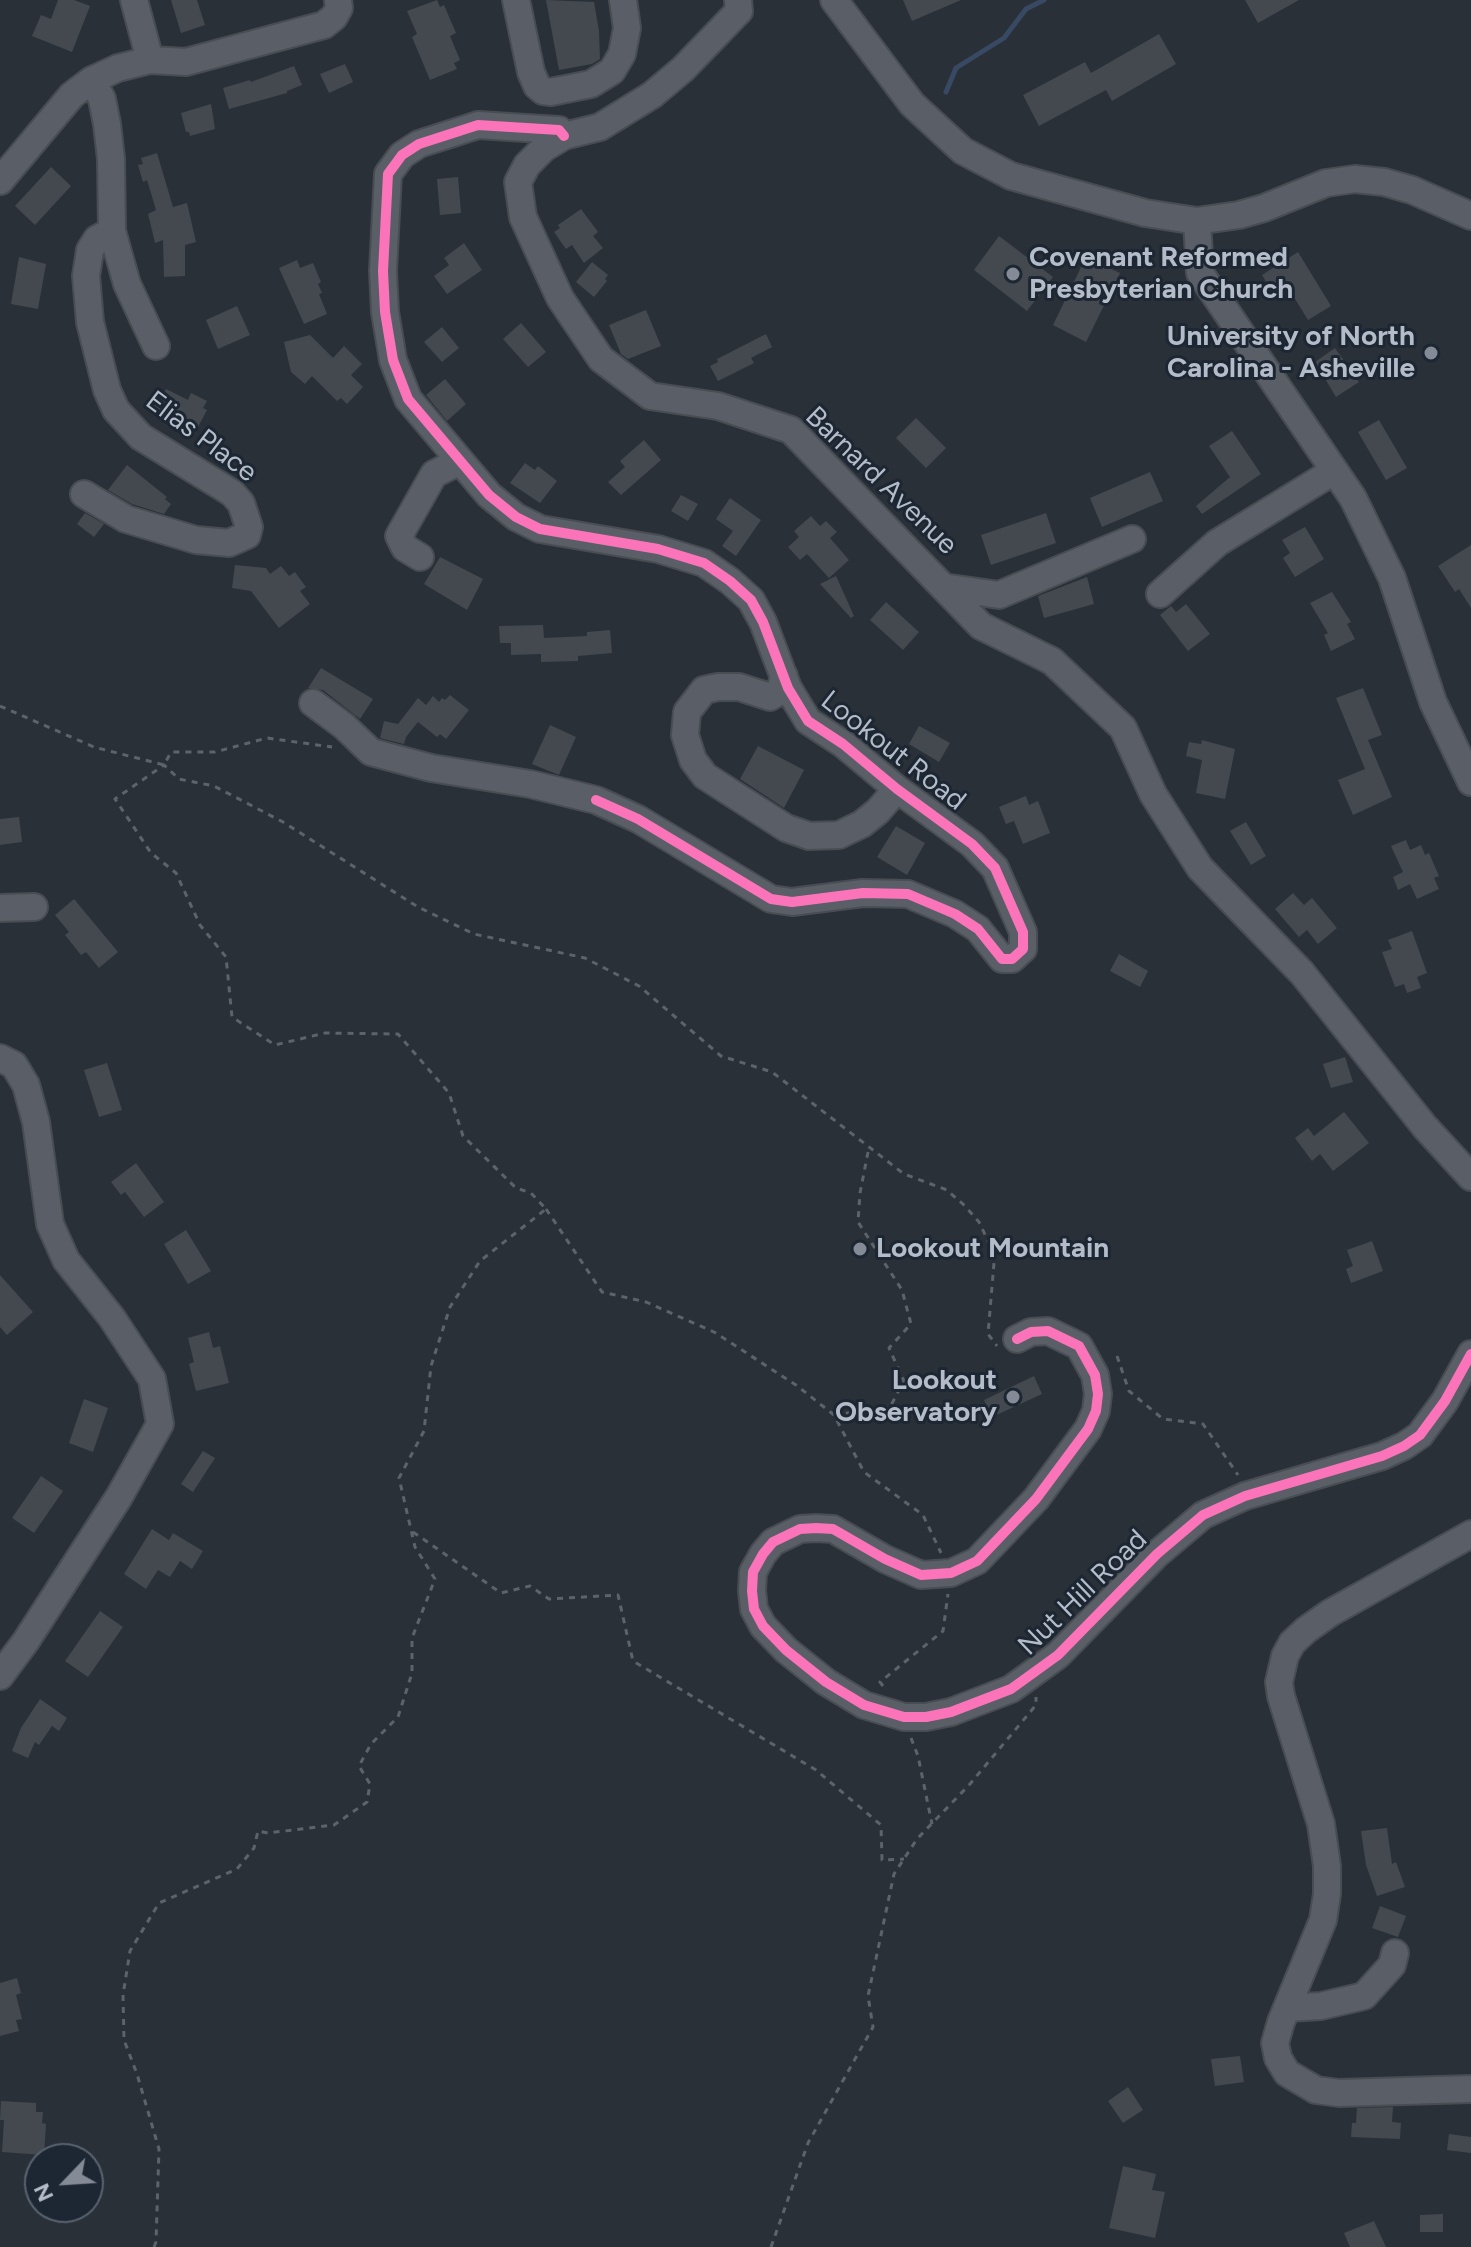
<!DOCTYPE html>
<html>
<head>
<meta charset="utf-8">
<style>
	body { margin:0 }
	#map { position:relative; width:1471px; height:2247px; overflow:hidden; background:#2a3038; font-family:Figtree,sans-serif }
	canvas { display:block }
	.north { position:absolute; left:24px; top:2143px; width:80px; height:80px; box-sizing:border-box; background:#1d2633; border:2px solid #59626f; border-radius:50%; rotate:245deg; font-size:22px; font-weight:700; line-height:32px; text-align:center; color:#b4bcc9 }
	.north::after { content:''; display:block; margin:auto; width:28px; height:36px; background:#848b96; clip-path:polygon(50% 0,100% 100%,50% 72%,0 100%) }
</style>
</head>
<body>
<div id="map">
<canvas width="1471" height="2247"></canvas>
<div class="north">N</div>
</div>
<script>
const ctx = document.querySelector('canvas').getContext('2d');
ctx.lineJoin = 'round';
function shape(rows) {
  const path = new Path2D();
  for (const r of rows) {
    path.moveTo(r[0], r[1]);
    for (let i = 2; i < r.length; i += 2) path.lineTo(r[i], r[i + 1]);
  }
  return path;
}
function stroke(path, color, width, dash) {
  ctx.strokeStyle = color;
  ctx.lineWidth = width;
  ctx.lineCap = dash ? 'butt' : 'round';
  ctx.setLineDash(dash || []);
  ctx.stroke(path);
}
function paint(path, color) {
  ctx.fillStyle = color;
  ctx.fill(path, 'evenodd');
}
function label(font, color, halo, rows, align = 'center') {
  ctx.font = font + ' Figtree,sans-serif';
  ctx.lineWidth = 6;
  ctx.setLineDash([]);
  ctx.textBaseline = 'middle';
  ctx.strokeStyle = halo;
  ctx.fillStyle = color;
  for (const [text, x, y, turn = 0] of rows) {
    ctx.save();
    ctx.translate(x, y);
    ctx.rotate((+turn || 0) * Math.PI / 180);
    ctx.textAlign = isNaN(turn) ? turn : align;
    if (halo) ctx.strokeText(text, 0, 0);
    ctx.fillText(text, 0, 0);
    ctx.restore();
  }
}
stroke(shape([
	[946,92,956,68,1004,38,1026,9,1044,0]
]), '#384963', 5);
paint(shape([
	[58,0,74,0,90,6,72,52,32,36,41,15,51,19],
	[171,0,197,0,205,25,181,33],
	[437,0,440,7,444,5,456,33,450,36,460,60,454,63,457,69,430,80,412,37,417,34,407,11],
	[546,0,594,2,599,31,600,59,592,64,559,70],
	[903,0,961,0,912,21],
	[1245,0,1299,0,1258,23],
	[1159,34,1176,64,1112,101,1106,90,1039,126,1023,95,1085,62,1091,73],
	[345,64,353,82,329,93,320,74],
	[294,66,302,85,287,91,287,93,229,109,223,88,250,80,251,82],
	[211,104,215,129,190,136,189,132,186,132,181,113],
	[157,153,173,207,187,203,196,242,185,245,185,276,164,277,163,240,155,243,148,214,156,210,147,180,143,182,138,165,143,164,141,158],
	[51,167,71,186,35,225,15,206],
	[458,177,461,213,440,215,437,179],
	[581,209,598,232,593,236,603,248,584,263,572,245,566,249,554,232,560,228,558,225],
	[999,236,1053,277,1027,311,974,270],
	[464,243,482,270,447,294,434,276,449,265,444,258],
	[1298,252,1331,306,1308,320,1287,286,1274,295,1262,275],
	[19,257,46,264,38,309,11,304],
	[1086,257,1120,273,1086,342,1053,325],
	[297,260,300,268,313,263,321,282,318,284,322,293,319,294,327,314,304,324,279,268],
	[592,262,608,275,605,279,607,281,594,297,576,282],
	[237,306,250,335,218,349,206,320],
	[646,310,661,346,628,359,621,354,609,325],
	[521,323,546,352,528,367,503,339],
	[442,327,459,348,442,362,424,342],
	[766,334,772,347,751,358,754,363,718,381,710,366,718,362,717,359],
	[310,335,333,358,344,346,362,364,351,375,363,387,347,404,341,398,337,401,312,376,305,384,291,372,284,342],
	[1335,348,1359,382,1336,397,1315,362],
	[445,379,466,404,447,421,426,395],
	[166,389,188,400,191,393,207,401,203,408,207,410,198,427,190,423,187,429,150,410,156,398,161,400],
	[916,418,946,448,926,468,896,438],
	[1379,420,1407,468,1386,480,1358,432],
	[1232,431,1261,474,1202,514,1196,506,1230,477,1209,446],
	[644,440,661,460,621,495,608,482,625,467,620,461],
	[525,463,535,470,538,466,557,481,540,503,510,483],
	[127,465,167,497,165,499,171,504,164,514,132,504,108,490],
	[1150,472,1163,501,1102,527,1090,498],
	[681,495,698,504,688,521,671,511],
	[730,498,761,520,736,556,722,546,733,531,716,519],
	[85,513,104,524,94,537,77,524],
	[1046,513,1056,543,991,565,981,535],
	[811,516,820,526,826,521,837,532,830,538,849,560,829,578,807,554,800,560,788,547,799,537,794,531],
	[1305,527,1324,559,1295,577,1283,558,1290,553,1282,540],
	[1471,545,1471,608,1459,589,1455,592,1438,566],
	[440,557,483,579,467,610,424,584],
	[235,565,266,568,270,574,281,566,289,576,295,572,306,587,300,591,310,604,279,628,251,591,232,588],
	[836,576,854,616,851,618,820,584],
	[1087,577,1094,604,1044,618,1038,596],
	[1332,592,1351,622,1347,624,1355,639,1331,651,1324,635,1328,633,1310,603],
	[886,602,919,632,903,650,870,620],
	[1186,604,1210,634,1188,651,1160,615,1171,606,1176,612],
	[543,625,544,638,587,636,587,632,610,630,612,653,578,656,578,661,541,662,541,654,511,655,511,643,500,643,499,626],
	[321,668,373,699,360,719,323,690,308,688],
	[1363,688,1382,735,1368,740,1392,797,1353,815,1338,780,1365,769,1336,698],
	[450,695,469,710,446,739,440,734,437,737,418,722,406,737,404,744,380,738,384,721,398,724,418,698,426,705,433,696,439,702,442,698,445,700],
	[550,725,576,737,559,775,532,764],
	[919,726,950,743,939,762,909,744],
	[1202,740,1235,749,1225,799,1196,793,1202,760,1186,756,1189,742,1201,744],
	[758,746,804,770,784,808,740,779],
	[1026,796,1029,805,1038,801,1050,833,1023,844,1014,821,1006,824,999,807],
	[19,817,22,842,0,845,0,819],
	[1246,822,1266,856,1251,865,1230,831],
	[896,826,925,843,907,875,877,857],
	[1406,840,1410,850,1421,845,1425,855,1429,853,1439,876,1434,878,1439,889,1417,899,1410,884,1398,890,1393,877,1403,872,1391,846],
	[1293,893,1304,905,1312,898,1337,928,1318,944,1307,930,1299,937,1275,909],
	[74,899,118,952,99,968,86,952,81,955,65,935,69,932,55,915],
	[1412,931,1427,973,1417,977,1421,988,1407,993,1404,984,1395,987,1382,952,1392,949,1388,940],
	[1119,954,1148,971,1140,987,1110,971],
	[1345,1057,1353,1082,1331,1088,1323,1064],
	[107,1063,122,1110,99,1117,84,1070],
	[1344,1112,1369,1143,1333,1171,1320,1154,1312,1161,1295,1138,1308,1128,1314,1136],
	[136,1163,164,1202,144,1217,125,1192,121,1195,111,1182],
	[186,1230,211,1271,188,1284,164,1244],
	[1372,1241,1383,1271,1351,1283,1346,1269,1353,1266,1347,1250],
	[0,1275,33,1312,7,1335,0,1327],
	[209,1332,213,1348,220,1346,229,1383,196,1391,189,1364,194,1362,188,1338],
	[1034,1376,1042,1394,992,1417,984,1400],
	[84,1399,108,1408,93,1452,69,1443],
	[203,1451,215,1458,193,1492,181,1484],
	[41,1476,63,1491,34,1533,12,1518],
	[152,1529,169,1540,173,1533,203,1551,192,1569,180,1561,170,1577,158,1570,146,1589,124,1574],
	[100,1611,123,1627,88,1677,65,1661],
	[40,1699,67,1718,59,1731,52,1726,39,1745,35,1742,28,1758,12,1751,21,1728],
	[1387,1828,1392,1864,1396,1862,1405,1887,1377,1896,1366,1865,1361,1831],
	[1380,1906,1406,1916,1398,1937,1372,1928],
	[17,1978,21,1993,16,1995,22,2019,16,2020,19,2031,0,2036,0,1983],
	[1240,2056,1244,2082,1215,2086,1211,2059],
	[1128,2087,1143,2110,1123,2123,1108,2101],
	[1,2101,36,2103,36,2112,43,2112,42,2123,46,2124,44,2155,2,2152,4,2120,0,2120],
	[1393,2107,1392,2122,1401,2123,1400,2139,1351,2137,1352,2123,1356,2123,1357,2108],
	[1449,2134,1471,2137,1471,2153,1447,2150],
	[1123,2166,1156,2174,1152,2190,1165,2192,1155,2238,1109,2228],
	[1443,2214,1443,2232,1420,2232,1420,2215],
	[1374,2221,1386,2247,1350,2247,1344,2233]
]), '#444950');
const minor = shape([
	[134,0,150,60],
	[516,0,531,72,537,86,543,91,551,92,591,84,612,71,622,54,627,28,623,0],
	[738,0,739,11,683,69,652,95,600,127,564,136,544,148,527,165,518,182,523,217,560,298,601,359,650,396,718,406,791,430,981,626,1052,661,1123,728,1153,794,1200,868,1302,973,1425,1127,1471,1177],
	[834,0,912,104,963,151,1011,176,1145,213,1197,221,1239,215,1264,208,1326,183,1355,179,1384,182,1412,190,1471,216],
	[92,80,102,99,107,124,111,159,112,231,127,284,156,346],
	[0,181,72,95,92,80,118,68,150,60,186,62,324,25,334,17,339,8,338,0],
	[1197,221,1200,273,1353,498,1392,578,1433,702,1471,782],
	[84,494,126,519,196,540,229,543,247,535,249,527,241,503,232,493,141,437,116,410,107,390,90,322,86,276,90,250,97,239,112,231],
	[420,557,405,548,399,536,434,474,460,461],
	[943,587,999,595,1132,539],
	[1160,594,1217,543,1334,471],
	[784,676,780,691,770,697,739,687,718,687,704,690,687,712,685,735,693,760,705,776,786,828,809,836,839,835,862,824,878,811,897,789],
	[313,703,344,726,371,752,431,768,530,784,596,800,638,819,771,899,792,902,863,893,908,894,955,914,978,929,1002,959,1012,959,1023,949,1023,932,995,868,972,844,897,789,843,744,808,721,788,688,763,622,751,600,730,581,704,563,658,549,540,529,516,517,489,495,408,399,393,360,385,312,383,271,388,174,402,155,419,144,478,125,559,130,564,136],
	[0,908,34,907],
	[0,1058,14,1065,26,1085,36,1122,50,1224,66,1260,112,1318,152,1379,160,1424,119,1497,26,1641,0,1676],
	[1017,1339,1031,1332,1048,1331,1079,1346,1095,1375,1098,1394,1096,1411,1088,1429,1036,1499,977,1561,951,1573,921,1575,885,1559,833,1529,816,1528,800,1529,773,1542,763,1554,753,1572,752,1591,754,1609,763,1626,786,1650,826,1682,864,1705,904,1717,926,1717,951,1712,1011,1689,1058,1655,1157,1554,1203,1515,1245,1496,1382,1456,1404,1446,1420,1435,1445,1401,1471,1354],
	[1471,1534,1330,1613,1306,1630,1292,1643,1285,1656,1279,1682,1281,1696,1321,1824,1327,1866,1327,1894,1323,1920,1281,2022,1275,2043,1278,2058,1287,2073,1316,2090,1339,2093,1471,2089],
	[1287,2008,1321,2006,1364,1996,1392,1965,1395,1953]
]);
stroke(minor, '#484c53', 30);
stroke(shape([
	[0,706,94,747,164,765,171,752,215,752,267,738,332,747],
	[546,1209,602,1292,646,1302,714,1332,796,1385,834,1415,864,1472,923,1515,941,1553],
	[1117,1356,1129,1391,1163,1419,1203,1424,1238,1475],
	[834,1415,890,1407,904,1381,889,1348,911,1324,902,1290,858,1222,860,1193,869,1147],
	[413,1532,501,1593,530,1586,549,1599,618,1595,633,1661,816,1770,881,1825,882,1860,904,1859],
	[883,1686,880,1682,943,1631,948,1594],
	[911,1738,918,1756,932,1824],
	[154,2247,156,2242,159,2149,137,2074,124,2040,123,1995,130,1951,159,1903,237,1869,254,1848,258,1831,268,1833,334,1825,367,1802,370,1784,359,1766,371,1744,398,1717,412,1673,412,1638,435,1579,415,1547,399,1478,424,1431,431,1366,450,1307,480,1261,546,1209,531,1193,516,1188,463,1136,449,1093,398,1034,325,1033,275,1045,232,1017,226,957,200,925,176,873,151,853,115,799,164,765,179,779,214,786,283,822,418,907,474,934,585,958,639,986,721,1056,772,1072,904,1174,947,1190,965,1206,979,1222,990,1245,994,1263,988,1334,997,1346],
	[771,2247,808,2143,873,2027,868,1996,894,1874,917,1839,970,1784,1036,1705,1036,1697]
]), '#5d636a', 3, [6, 6]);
stroke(minor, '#5a5e66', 26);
stroke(shape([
	[564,136,559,130,478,125,419,144,402,155,388,174,383,271,385,312,393,360,408,399,489,495,516,517,540,529,658,549,704,563,730,581,751,600,763,622,788,688,808,721,843,744,897,789,972,844,995,868,1023,932,1023,949,1012,959,1002,959,978,929,955,914,908,894,863,893,792,902,771,899,638,819,596,800],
	[1017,1339,1031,1332,1048,1331,1079,1346,1095,1375,1098,1394,1096,1411,1088,1429,1036,1499,977,1561,951,1573,921,1575,885,1559,833,1529,816,1528,800,1529,773,1542,763,1554,753,1572,752,1591,754,1609,763,1626,786,1650,826,1682,864,1705,904,1717,926,1717,951,1712,1011,1689,1058,1655,1157,1554,1203,1515,1245,1496,1382,1456,1404,1446,1420,1435,1445,1401,1471,1354]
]), '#fb73b8', 10);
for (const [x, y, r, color] of [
	[1013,274,8,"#848b96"],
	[1431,353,8,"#848b96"],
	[860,1249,8,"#848b96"],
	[1013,1397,8,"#848b96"]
]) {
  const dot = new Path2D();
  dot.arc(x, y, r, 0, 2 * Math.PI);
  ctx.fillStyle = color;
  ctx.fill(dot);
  stroke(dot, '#1d2633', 3);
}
label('bold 28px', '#b4bcc9', '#1d2633', [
	["Covenant Reformed",1029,258],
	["Presbyterian Church",1029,290],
	["University of North",1415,337,"right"],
	["Carolina - Asheville",1415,369,"right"],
	["Lookout Mountain",876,1249],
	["Lookout",997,1381,"right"],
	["Observatory",997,1413,"right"]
], 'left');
label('28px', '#b4bcc9', '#1d2633', [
	["Elias Place",201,437,37],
	["Barnard Avenue",881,481,44],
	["Lookout Road",893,751,38],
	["Nut Hill Road",1083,1593,-44]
]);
</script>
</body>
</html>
